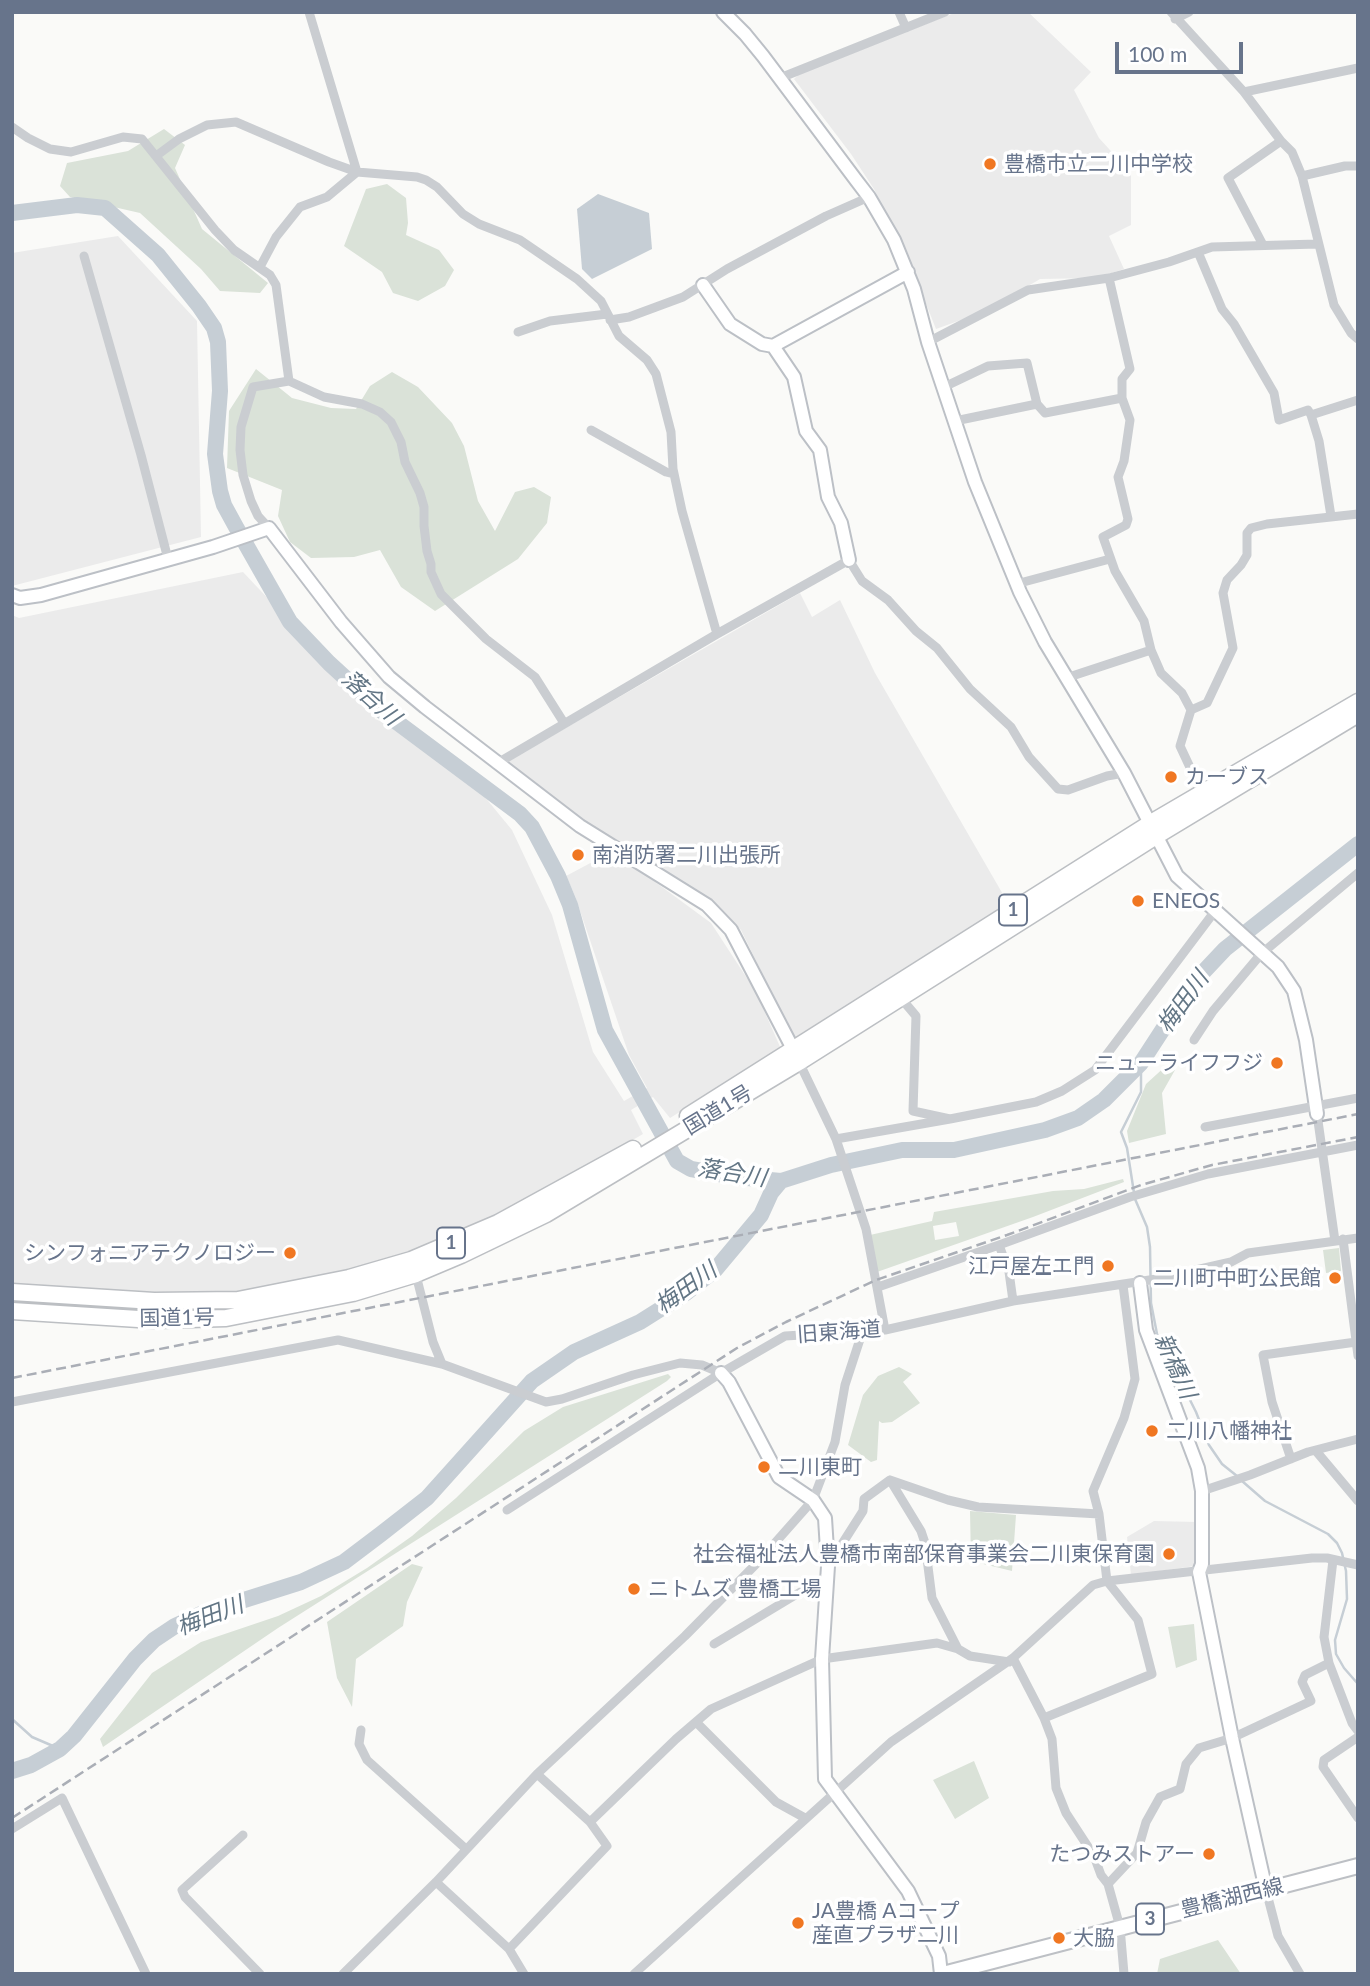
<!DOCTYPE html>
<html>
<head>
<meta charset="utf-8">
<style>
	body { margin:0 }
	#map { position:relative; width:1370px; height:1986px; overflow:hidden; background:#fafaf8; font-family:Lato,sans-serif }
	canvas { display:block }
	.frame { position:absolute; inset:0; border:14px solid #67748b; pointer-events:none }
	.scale { position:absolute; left:1115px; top:42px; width:128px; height:32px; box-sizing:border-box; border:4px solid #67748b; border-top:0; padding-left:9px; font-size:21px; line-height:24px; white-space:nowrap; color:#67748b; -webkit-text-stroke:5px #fff; paint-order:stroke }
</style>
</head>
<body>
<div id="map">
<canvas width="1370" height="1986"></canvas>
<div class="frame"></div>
<div class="scale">100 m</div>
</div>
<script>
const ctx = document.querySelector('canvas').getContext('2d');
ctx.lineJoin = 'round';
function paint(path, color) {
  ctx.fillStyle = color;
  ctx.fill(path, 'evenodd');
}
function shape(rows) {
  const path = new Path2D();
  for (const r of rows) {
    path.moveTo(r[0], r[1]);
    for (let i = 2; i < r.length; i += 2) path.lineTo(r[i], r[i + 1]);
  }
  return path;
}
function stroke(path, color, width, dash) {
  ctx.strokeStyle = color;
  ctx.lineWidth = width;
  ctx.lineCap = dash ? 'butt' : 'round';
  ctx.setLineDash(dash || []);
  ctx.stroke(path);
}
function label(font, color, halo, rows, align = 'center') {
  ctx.font = font + ' Lato,"Noto Sans JP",sans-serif';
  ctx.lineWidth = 7;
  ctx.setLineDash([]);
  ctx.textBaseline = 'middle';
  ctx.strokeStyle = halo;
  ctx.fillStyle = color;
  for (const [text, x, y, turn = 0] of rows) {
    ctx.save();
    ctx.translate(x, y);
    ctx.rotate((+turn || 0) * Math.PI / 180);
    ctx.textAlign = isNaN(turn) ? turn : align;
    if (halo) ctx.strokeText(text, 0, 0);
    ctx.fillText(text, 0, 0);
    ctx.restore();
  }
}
paint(shape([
	[957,12,1028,12,1091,72,1074,90,1099,138,1131,173,1131,225,1109,236,1124,269,1096,278,1040,279,986,311,936,329,911,266,874,189,851,154,794,79,800,73],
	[118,236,197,321,201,537,12,586,12,253],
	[243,572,372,709,375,719,397,728,484,796,512,830,552,915,593,1052,624,1101,647,1088,629,1055,575,896,566,876,613,851,711,923,756,992,781,1049,670,1118,653,1097,631,1110,643,1134,521,1205,466,1231,419,1248,326,1276,234,1294,190,1296,12,1285,12,615,19,618],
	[800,593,812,617,840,600,875,673,1008,903,794,1039,741,930,716,904,534,789,503,764],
	[1154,1521,1197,1522,1195,1566,1131,1575,1127,1537]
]), '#ebebeb');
paint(shape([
	[164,129,185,145,175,168,202,229,268,283,260,293,220,291,201,269,140,213,70,197,60,186,67,163,128,151],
	[387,184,406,198,408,223,406,235,439,250,454,270,445,286,418,301,393,293,382,272,344,246,366,189],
	[256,369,292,398,331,408,356,409,370,386,392,372,418,387,452,423,464,446,478,501,495,531,515,492,534,487,551,497,547,523,518,559,435,611,401,587,380,550,354,557,311,558,290,542,278,516,282,490,227,468,229,411],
	[1168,1064,1175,1070,1162,1093,1166,1134,1129,1143,1127,1131,1146,1084],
	[1123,1179,1124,1182,1033,1217,877,1272,870,1235,932,1221,934,1212,1053,1191,1084,1189],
	[956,1222,959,1236,935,1240,933,1226],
	[1339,1248,1341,1271,1326,1273,1323,1250],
	[899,1367,912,1374,903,1382,920,1403,892,1422,882,1423,879,1421,877,1460,871,1462,848,1445,863,1395,878,1376],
	[668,1374,671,1377,667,1381,278,1628,103,1747,100,1739,152,1673,201,1642,278,1616,321,1596,367,1568,412,1536,456,1498,524,1431,563,1407],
	[970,1511,1016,1515,1012,1571,971,1561],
	[412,1564,423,1567,407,1602,403,1626,356,1659,352,1707,337,1678,327,1622],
	[1194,1624,1197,1660,1176,1668,1168,1627],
	[974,1761,989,1798,955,1819,933,1780],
	[1218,1940,1241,1974,1157,1974,1160,1959]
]), '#dae2d8');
paint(shape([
	[598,194,649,213,652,249,592,279,582,269,577,209]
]), '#c6ced5');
stroke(shape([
	[1141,1063,1141,1092,1121,1132,1127,1148,1135,1199,1147,1227,1150,1247,1151,1303,1157,1334,1196,1412,1209,1445,1222,1464,1237,1476],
	[1242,1481,1265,1501,1328,1534,1337,1543,1342,1553,1346,1571,1347,1599,1335,1640,1336,1654,1344,1668,1358,1684],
	[12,1719,32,1737,60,1749]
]), '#c6ced5', 2.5);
stroke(shape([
	[12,213,77,205,105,208,158,255,199,306,214,328,218,342,220,391,215,454,220,491,224,505,236,527,290,622,329,663,378,708,520,814,532,827,558,876,570,905,605,1030,677,1161,691,1169,736,1177,781,1181],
	[12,1771,31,1765,60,1749,74,1736,135,1659,154,1640,175,1626,203,1613,301,1582,344,1562,381,1534,427,1498,532,1381,574,1352,640,1322,686,1293,715,1270,761,1215,771,1193,781,1181,831,1165,902,1150,954,1150,1045,1130,1078,1118,1104,1100,1141,1063,1193,983,1225,949,1358,844]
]), '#c6ced5', 16);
const secondary = shape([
	[723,12,745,34,763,56,856,180,869,197,894,240,914,289,928,342,975,482,1020,592,1045,642,1124,773,1177,876,1278,967,1294,991,1306,1040,1317,1114],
	[703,285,730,324,762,344,773,346,794,377,806,431,820,450,828,497,841,523,849,560],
	[773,346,908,272],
	[12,595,20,598,41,595,213,547,269,528,341,622,389,677,425,707,580,826,707,905,731,930,793,1049],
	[1140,1283,1146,1330,1198,1468,1202,1491,1202,1564,1199,1572,1232,1738,1266,1890],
	[721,1373,729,1382,779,1477,813,1500,825,1518,828,1566,822,1659,825,1779,908,1891,939,1956,941,1974]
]);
const primary = shape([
	[943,1974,1358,1866]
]);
const highway = shape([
	[688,1116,1151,823,1358,702],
	[12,1292,154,1301,238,1300,349,1278,411,1260,498,1223,633,1149],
	[12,1311,154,1320,226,1318,353,1293,416,1274,461,1255,546,1214,799,1062,1156,836,1358,714]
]);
stroke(secondary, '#bcc0c6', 16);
stroke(primary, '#bdc0c5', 18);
stroke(highway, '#bcbfc3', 19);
stroke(shape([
	[309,12,357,172],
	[899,12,906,28],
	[1171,12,1244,92,1281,141,1292,152,1302,176,1334,305,1351,333,1358,339],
	[1175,19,1189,12],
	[780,78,945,12],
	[1244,92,1358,68],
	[12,127,28,138,50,149,71,152,123,137,142,139,215,230,234,250,270,275,276,285,289,381],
	[156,156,179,139,207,125,236,122,329,162,357,172,417,177,426,180,437,187,463,214,479,224,520,240,577,279,601,301,619,336,647,360,656,374,671,432,673,469,682,511,717,634],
	[1302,176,1345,166,1358,166],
	[1263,245,1228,178,1281,141],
	[1198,252,1222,309,1234,324,1274,393,1279,420,1308,410,1311,415,1319,441,1331,516],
	[84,256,141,455,168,559],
	[260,267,276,237,300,207,327,197,357,172],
	[1109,278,1130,369,1122,379,1122,398,1130,420,1124,461,1118,477,1128,519,1126,525,1103,537,1115,571,1144,621,1151,650,1161,673,1182,693,1191,710,1180,746,1202,793],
	[610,320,629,317,683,297,727,269,826,216,869,197],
	[518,332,550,321,607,314],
	[928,342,1028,290,1109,278,1169,262,1212,247,1317,244],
	[944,387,988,366,1027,363,1037,404],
	[1311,415,1358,400],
	[955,421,1037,404,1045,413,1122,398],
	[591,430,666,472,674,474],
	[269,528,258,516,251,501,243,475,240,450,241,427,253,387,289,381,324,397,362,404,380,412,391,422,401,442,405,462,420,493,424,507,424,526,427,551,431,564,431,572,441,594,486,639,535,677,564,723],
	[1016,584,1110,559],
	[1066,678,1151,650],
	[1191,710,1207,703,1233,648,1223,593,1227,580,1241,565,1247,555,1247,533,1251,528,1267,524,1358,514],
	[496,764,717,634,849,560,862,581,888,600,916,631,937,648,970,689,1011,727,1029,757,1058,789,1068,790,1107,776,1124,773],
	[1194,1040,1213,1011,1261,954,1358,873],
	[799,1062,836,1139,950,1119,913,1111,916,1016,900,997],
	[1317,1114,1335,1241],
	[950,1119,1036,1102,1062,1091,1095,1070,1215,911],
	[1205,1127,1358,1098],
	[836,1139,866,1229,885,1330],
	[1343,1239,1358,1356],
	[999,1245,1009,1272,1013,1301],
	[415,1271,433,1342,442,1364],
	[878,1287,999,1245,1130,1197,1208,1174,1358,1145],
	[12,1402,338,1340,442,1364,546,1402,562,1399,633,1375,680,1363,702,1365,721,1373],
	[1316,1451,1358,1501],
	[1291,1459,1272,1402,1263,1355,1356,1342],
	[890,1480,921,1531,925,1543,932,1598,958,1649],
	[1202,1491,1250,1475,1308,1452,1358,1439],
	[507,1510,721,1373,785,1336,885,1330,1013,1301,1156,1279,1231,1262,1248,1253,1358,1238],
	[1333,1560,1324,1637,1329,1663,1352,1723,1358,1731],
	[828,1566,863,1511,864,1499,890,1480,948,1500,978,1507,1099,1514,1093,1491,1124,1418,1135,1379,1123,1285],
	[714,1644,827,1576],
	[1013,1658,1044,1718,1052,1739,1056,1788,1066,1813,1094,1856,1101,1875,1108,1884,1120,1927,1124,1974],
	[1044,1718,1152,1674,1138,1620,1107,1581,1099,1514],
	[696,1722,776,1802,805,1818],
	[361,1730,359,1744,367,1760,466,1849],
	[1358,1737,1324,1760,1323,1767,1358,1818],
	[590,1822,676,1739,711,1709,822,1659,937,1643,958,1649,970,1656,1009,1662],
	[12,1829,62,1798,146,1974],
	[243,1835,182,1890,185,1897,260,1974],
	[436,1882,509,1949,524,1974],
	[1108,1884,1137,1853,1146,1822,1160,1797,1180,1789,1186,1764,1199,1748,1232,1738,1311,1701,1302,1682,1305,1675,1329,1663],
	[1266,1890,1278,1936,1300,1974],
	[509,1949,607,1846,590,1822,537,1774],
	[343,1974,436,1882,537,1774,685,1636,759,1561,813,1500,835,1442,845,1385,863,1330],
	[634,1974,891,1742,1013,1658,1093,1585,1107,1581,1312,1558,1327,1558,1358,1565]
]), '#cacdd1', 9);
stroke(secondary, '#fff', 12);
stroke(primary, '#fff', 14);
stroke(highway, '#fff', 16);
stroke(shape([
	[12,1378,1358,1114],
	[12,1818,737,1348,786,1322,876,1280,1007,1235,1141,1185,1212,1165,1358,1137]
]), '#aaaeb6', 2.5, [10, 5]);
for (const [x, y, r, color] of [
	[990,164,7,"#f07722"],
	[1171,777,7,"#f07722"],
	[578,855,7,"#f07722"],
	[1138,901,7,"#f07722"],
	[1277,1063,7,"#f07722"],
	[290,1253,7,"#f07722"],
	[1108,1266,7,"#f07722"],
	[1335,1278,7,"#f07722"],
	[1152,1431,7,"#f07722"],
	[764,1467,7,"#f07722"],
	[1169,1554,7,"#f07722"],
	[634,1589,7,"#f07722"],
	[1209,1854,7,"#f07722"],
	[798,1923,7,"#f07722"],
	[1059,1938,7,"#f07722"]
]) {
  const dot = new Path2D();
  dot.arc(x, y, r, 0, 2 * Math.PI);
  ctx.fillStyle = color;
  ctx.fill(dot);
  stroke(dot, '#fff', 2.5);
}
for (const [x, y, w] of [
	[1013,910,28],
	[451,1243,28],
	[1150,1919,28]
]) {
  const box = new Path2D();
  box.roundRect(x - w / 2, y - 15.5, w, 31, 5);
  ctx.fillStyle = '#fff';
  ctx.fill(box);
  stroke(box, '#67748b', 2);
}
label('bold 19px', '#67748b', null, [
	["1",1013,910],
	["1",451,1243],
	["3",1150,1919]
]);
label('21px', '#67748b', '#fff', [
	["豊橋市立二川中学校",1004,164],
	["カーブス",1185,777],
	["南消防署二川出張所",592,855],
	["ENEOS",1152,901],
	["ニューライフフジ",1263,1063,"right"],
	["シンフォニアテクノロジー",276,1253,"right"],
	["江戸屋左エ門",1094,1266,"right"],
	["二川町中町公民館",1321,1278,"right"],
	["二川八幡神社",1166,1431],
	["二川東町",778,1467],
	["社会福祉法人豊橋市南部保育事業会二川東保育園",1155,1554,"right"],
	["ニトムズ 豊橋工場",648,1589],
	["たつみストアー",1195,1854,"right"],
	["JA豊橋 Aコープ",812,1911],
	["産直プラザ二川",812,1935],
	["大脇",1073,1938]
], 'left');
label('21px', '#67748b', '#fff', [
	["国道1号",718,1110,-31],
	["国道1号",177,1318,-1],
	["旧東海道",839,1332,-4],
	["豊橋湖西線",1232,1898,-14]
]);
label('italic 23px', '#637685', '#fff', [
	["落合川",371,698,42],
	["梅田川",1183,1002,-54],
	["落合川",732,1173,9],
	["梅田川",686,1288,-36],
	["新橋川",1175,1366,66],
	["梅田川",210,1616,-21]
]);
</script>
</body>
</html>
